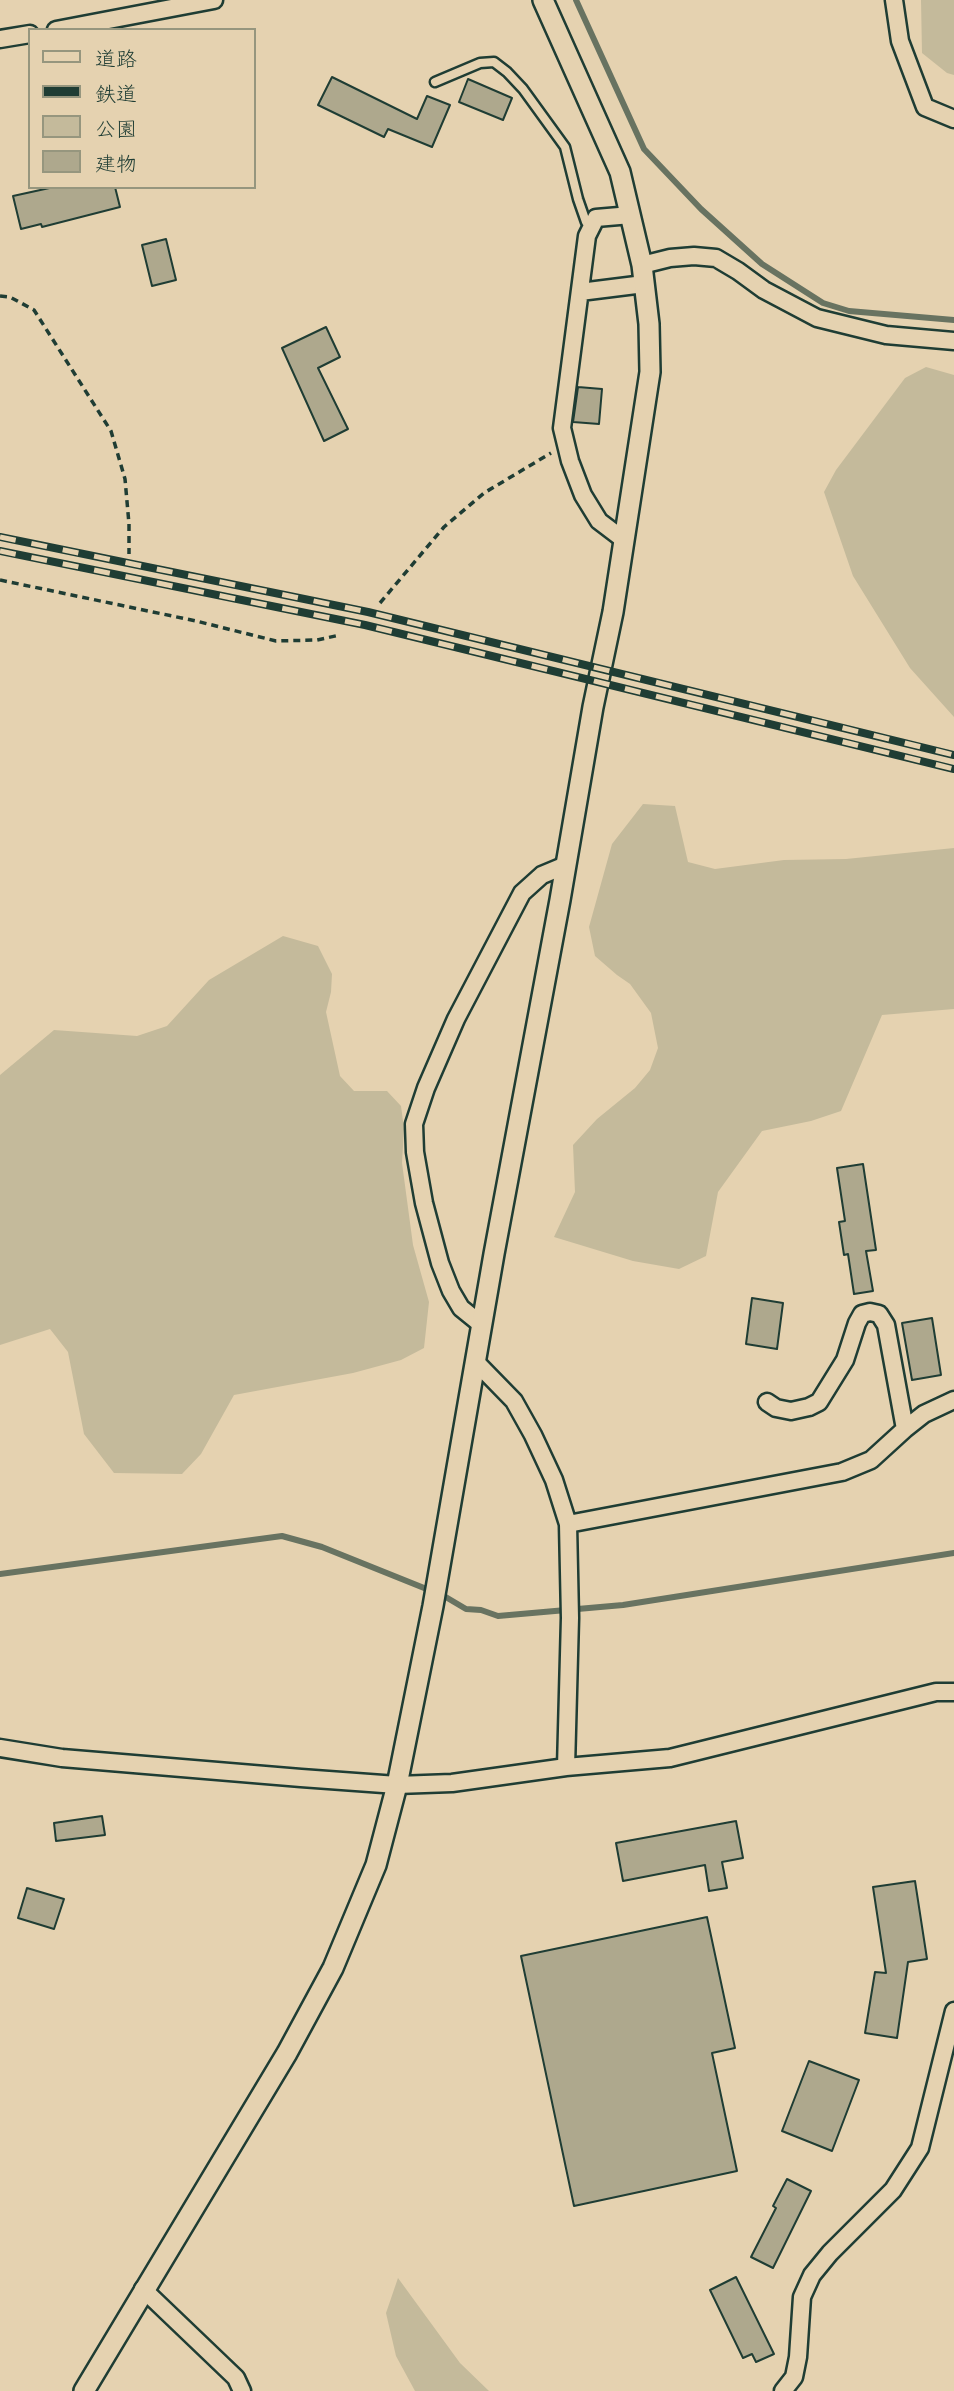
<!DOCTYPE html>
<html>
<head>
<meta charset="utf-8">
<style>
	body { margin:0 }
	#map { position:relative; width:954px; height:2391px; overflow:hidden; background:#e5d2b0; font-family:Delius,"Klee One",sans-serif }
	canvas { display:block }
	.legend { position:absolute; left:28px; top:28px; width:228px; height:161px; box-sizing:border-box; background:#e5d2b0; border:2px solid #96967e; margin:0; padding:9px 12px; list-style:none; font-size:21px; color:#1f3d34 }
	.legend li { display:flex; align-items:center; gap:14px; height:35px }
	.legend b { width:35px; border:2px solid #96967e }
</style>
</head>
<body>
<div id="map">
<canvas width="954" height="2391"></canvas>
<ul class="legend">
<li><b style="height:9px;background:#e5d2b0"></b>道路</li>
<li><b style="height:9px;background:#1f3d34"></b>鉄道</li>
<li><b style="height:19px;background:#c4ba9b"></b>公園</li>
<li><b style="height:19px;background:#aea88d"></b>建物</li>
</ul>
</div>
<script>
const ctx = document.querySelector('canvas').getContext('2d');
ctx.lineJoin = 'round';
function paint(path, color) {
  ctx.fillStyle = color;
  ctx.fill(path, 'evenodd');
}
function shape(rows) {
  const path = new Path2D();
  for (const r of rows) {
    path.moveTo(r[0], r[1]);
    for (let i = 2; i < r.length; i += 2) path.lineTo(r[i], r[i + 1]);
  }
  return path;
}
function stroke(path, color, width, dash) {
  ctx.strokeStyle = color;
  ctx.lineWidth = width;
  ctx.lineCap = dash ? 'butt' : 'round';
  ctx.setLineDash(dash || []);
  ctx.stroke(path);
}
paint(shape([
	[921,0,954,0,954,75,947,73,922,53],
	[926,367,954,375,954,717,910,668,853,576,824,492,836,470,905,378],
	[643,804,675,806,688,862,715,869,784,860,846,859,954,848,954,1009,882,1015,841,1111,811,1121,762,1131,718,1192,706,1256,679,1269,633,1261,554,1237,575,1192,573,1145,597,1119,635,1088,650,1070,658,1048,651,1013,630,984,617,975,595,956,589,927,612,844],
	[283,936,318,946,332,974,331,992,326,1012,340,1076,354,1091,387,1091,401,1106,404,1129,402,1163,413,1245,429,1302,424,1348,401,1360,353,1373,234,1395,201,1454,182,1474,114,1473,84,1434,68,1352,50,1329,0,1345,0,1075,54,1030,137,1036,167,1026,209,980],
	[398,2278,460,2363,489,2391,415,2391,396,2356,386,2313]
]), '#c4ba9b');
stroke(shape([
	[576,0,644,149,701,209,762,264,823,303,849,311,954,320],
	[0,1574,282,1536,322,1547,444,1596,466,1609,481,1610,498,1616,623,1605,954,1553]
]), '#687361', 6);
const building = shape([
	[332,77,417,119,427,96,450,105,432,147,388,129,384,137,318,105,332,77],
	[468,79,512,98,503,120,459,102,468,79],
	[54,187,115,187,120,207,42,227,41,224,21,229,13,196,54,187],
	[166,239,176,280,152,286,142,245,166,239],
	[326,327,340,357,318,368,348,429,324,441,282,348,326,327],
	[578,387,602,389,599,424,573,422,578,387],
	[863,1164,876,1250,866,1251,873,1291,854,1294,848,1254,844,1255,839,1222,845,1221,837,1168,863,1164],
	[752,1298,783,1303,777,1349,746,1344,752,1298],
	[932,1318,941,1375,912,1380,902,1323,932,1318],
	[102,1816,105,1835,56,1841,54,1823,102,1816],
	[736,1821,743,1858,722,1862,727,1888,709,1891,705,1865,623,1881,616,1843,736,1821],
	[915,1881,927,1959,908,1962,897,2038,865,2033,875,1972,886,1973,873,1887,915,1881],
	[27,1888,64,1899,54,1929,18,1918,27,1888],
	[707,1917,735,2048,712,2053,737,2171,574,2206,521,1956,707,1917],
	[809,2061,859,2080,832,2151,782,2131,809,2061],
	[787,2179,811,2191,773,2268,751,2257,776,2208,773,2206,787,2179],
	[736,2277,774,2354,756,2362,752,2354,743,2358,710,2290,736,2277]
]);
paint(building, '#aea88d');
stroke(building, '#1f3d34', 2);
const service = shape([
	[435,82,480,63,494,62,507,72,523,89,565,147,578,199,586,222,591,225]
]);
const minor = shape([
	[894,0,900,41,925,107,954,119],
	[56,30,214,0],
	[0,39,30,34],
	[642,265,670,258,694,256,716,258,738,271,764,290,817,318,886,335,954,341],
	[580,292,644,284],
	[624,540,599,521,583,495,570,461,562,428,587,236,596,218,631,215],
	[482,1325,461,1308,451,1291,440,1263,424,1203,415,1152,414,1124,426,1088,456,1019,522,893,542,875,566,865],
	[475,1361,514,1401,533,1435,554,1480,568,1524,570,1618,566,1767],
	[767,1402,776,1408,791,1411,809,1407,819,1402,845,1360,857,1323,862,1314,870,1312,879,1314,886,1325,905,1429],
	[568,1524,842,1472,871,1460,905,1429,924,1414,954,1400],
	[0,1748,62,1758,301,1778,397,1785,452,1783,566,1767,670,1758,936,1692,954,1692],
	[143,2289,236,2378,242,2391],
	[783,2391,794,2377,798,2357,802,2297,812,2275,830,2253,893,2190,920,2148,954,2011]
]);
const tertiary = shape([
	[84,2391,287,2053,333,1968,376,1865,397,1785,433,1606,494,1254,560,900,593,707,613,612,650,372,649,324,642,265,620,172,543,0]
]);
stroke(service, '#1f3d34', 13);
stroke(minor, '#1f3d34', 21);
stroke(tertiary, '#1f3d34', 24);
stroke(shape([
	[0,296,10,297,34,310,111,431,125,479,129,524,129,554],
	[0,580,196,621,276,641,317,640,340,635],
	[380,603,444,527,484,493,551,453]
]), '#1f3d34', 3.5, [7, 5]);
stroke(service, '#e5d2b0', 8);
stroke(minor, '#e5d2b0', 16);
stroke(tertiary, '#e5d2b0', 19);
const rail = shape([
	[0,537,368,612,954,755],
	[0,551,365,625,954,769]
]);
stroke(rail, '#1f3d34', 8);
stroke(rail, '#e5d2b0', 5, [16]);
</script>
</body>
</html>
